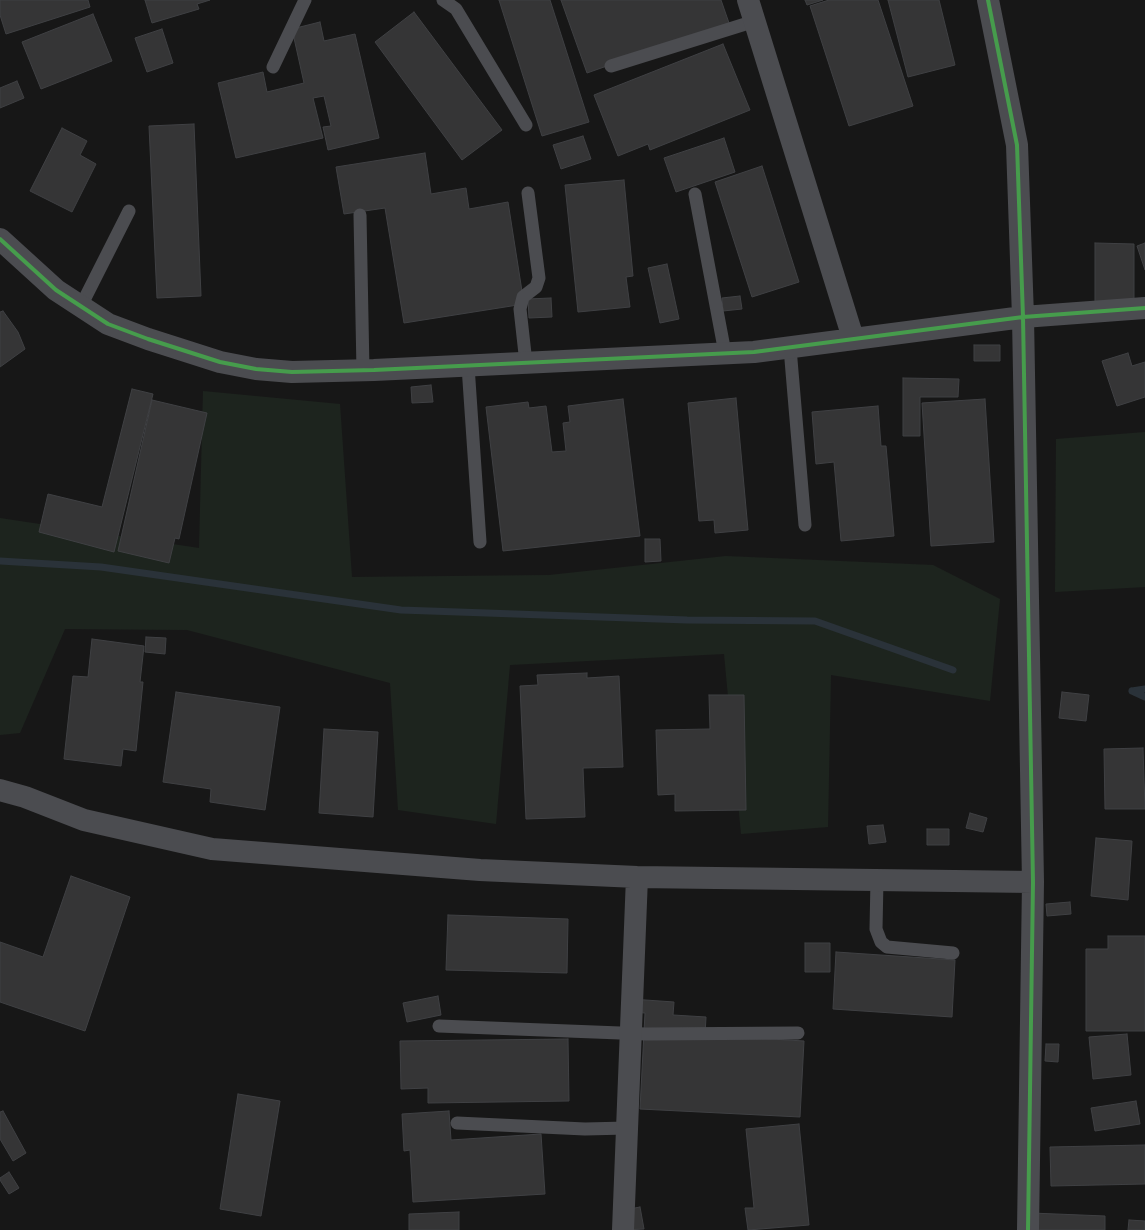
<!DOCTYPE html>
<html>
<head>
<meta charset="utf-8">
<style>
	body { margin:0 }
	canvas { display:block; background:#171717 }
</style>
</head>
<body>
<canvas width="1145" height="1230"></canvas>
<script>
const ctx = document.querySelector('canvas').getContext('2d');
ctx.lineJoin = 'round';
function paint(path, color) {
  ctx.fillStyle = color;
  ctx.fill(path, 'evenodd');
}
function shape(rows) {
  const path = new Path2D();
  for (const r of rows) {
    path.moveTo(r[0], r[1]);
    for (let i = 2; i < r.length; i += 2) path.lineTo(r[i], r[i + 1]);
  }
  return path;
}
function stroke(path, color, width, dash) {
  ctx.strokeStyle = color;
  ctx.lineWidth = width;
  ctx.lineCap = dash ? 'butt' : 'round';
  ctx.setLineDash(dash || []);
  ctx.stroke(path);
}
paint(shape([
	[203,391,340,404,352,577,549,575,726,556,933,565,1000,599,990,701,831,675,828,827,741,834,724,654,510,665,496,824,398,810,390,683,187,630,65,629,20,733,0,735,0,518,199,548],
	[1145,432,1145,587,1055,592,1056,439]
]), '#1d241e');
stroke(shape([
	[0,561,101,567,401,610,687,620,815,621,953,670],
	[1132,691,1145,697],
	[1132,691,1145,689]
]), '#2a3239', 7);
const building = shape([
	[0,0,88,0,90,7,6,34,0,15,0,0],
	[145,0,210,0,197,4,199,9,152,23,145,0],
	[499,0,550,0,589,122,542,136,499,0],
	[561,0,721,0,729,23,587,73,561,0],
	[805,0,823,0,807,5,805,0],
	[829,0,878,0,913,106,849,126,810,6,829,0],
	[888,0,939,0,955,65,908,77,888,0],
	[414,12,502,130,462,160,375,42,414,12],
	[93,14,112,61,41,89,22,42,93,14],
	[320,22,324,41,355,34,379,138,328,150,323,127,331,126,324,96,313,98,323,138,236,158,218,83,263,72,267,92,304,83,292,29,320,22],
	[162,29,173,63,147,72,135,38,162,29],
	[723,44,750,110,650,150,648,144,618,156,594,95,723,44],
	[17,81,24,98,0,108,0,88,17,81],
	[194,124,201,296,157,298,149,126,194,124],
	[62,128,87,141,80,155,96,164,72,212,30,191,62,128],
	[583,136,591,159,561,169,553,145,583,136],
	[724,138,735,172,676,192,664,158,724,138],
	[425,153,431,194,466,188,469,209,508,202,524,304,404,323,385,208,344,214,336,167,425,153],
	[762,166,799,282,752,297,715,182,762,166],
	[624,180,633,276,626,277,630,307,578,312,565,185,624,180],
	[1095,243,1134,244,1134,303,1095,302,1095,243],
	[1145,243,1145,270,1137,246,1145,243],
	[667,264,679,319,660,323,648,268,667,264],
	[740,296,742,309,723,311,722,298,740,296],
	[551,298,552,317,529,318,528,299,551,298],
	[3,311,18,332,25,349,0,367,0,312,3,311],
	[974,345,1000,345,1000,361,974,361,974,345],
	[1128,353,1132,366,1145,362,1145,397,1117,406,1102,361,1128,353],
	[903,378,959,379,958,397,920,397,920,436,903,436,903,378],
	[431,385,433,402,412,403,411,387,431,385],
	[132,389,153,394,114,552,39,532,48,494,102,507,132,389],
	[736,398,748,530,715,533,714,520,699,521,688,403,736,398],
	[623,399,640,536,503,551,486,407,528,402,529,408,546,406,552,452,566,451,563,423,570,422,568,406,623,399],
	[985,399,994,542,931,546,922,403,985,399],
	[152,400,207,413,179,539,175,538,169,563,118,551,152,400],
	[878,406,881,446,886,446,894,536,841,541,834,462,816,464,812,412,878,406],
	[645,539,660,539,661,561,645,562,645,539],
	[146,637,166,638,165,654,145,652,146,637],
	[92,639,144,646,140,682,143,682,136,751,123,749,121,766,64,759,73,676,88,677,92,639],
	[587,673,587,678,619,676,623,767,583,768,585,817,526,819,520,686,538,685,537,675,587,673],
	[176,692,280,707,265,810,210,802,211,789,163,782,176,692],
	[1062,692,1089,695,1086,721,1059,718,1062,692],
	[709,695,744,695,746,810,675,811,675,794,658,795,656,730,710,729,709,695],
	[324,729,378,732,373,817,319,813,324,729],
	[1143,748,1145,809,1105,809,1104,749,1143,748],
	[970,813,987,818,983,832,966,828,970,813],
	[883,825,886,842,869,844,867,826,883,825],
	[927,829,949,829,949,845,927,845,927,829],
	[1096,838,1132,841,1128,900,1091,896,1096,838],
	[71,876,130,897,85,1031,0,1002,0,942,43,957,71,876],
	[1070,902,1071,914,1047,916,1046,904,1070,902],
	[448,915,568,919,567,973,446,970,448,915],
	[1108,936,1145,936,1145,1031,1086,1031,1086,949,1108,949,1108,936],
	[805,943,830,943,830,972,805,972,805,943],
	[836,952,955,960,952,1017,833,1009,836,952],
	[438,996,441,1015,407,1022,403,1003,438,996],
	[631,999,674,1002,673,1015,706,1017,705,1035,804,1041,800,1117,640,1109,645,1013,631,1012,631,999],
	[1127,1034,1131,1075,1093,1079,1089,1037,1127,1034],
	[568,1039,569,1101,428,1103,428,1088,401,1089,400,1041,568,1039],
	[1046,1044,1059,1044,1058,1062,1045,1061,1046,1044],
	[238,1094,280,1101,261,1216,220,1209,238,1094],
	[1136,1101,1140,1124,1095,1131,1091,1108,1136,1101],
	[3,1111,26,1153,13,1161,0,1139,0,1112,3,1111],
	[449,1111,451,1140,541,1134,545,1194,413,1202,410,1150,404,1151,402,1114,449,1111],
	[799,1124,809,1225,748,1230,745,1208,754,1208,746,1129,799,1124],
	[1145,1145,1145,1184,1051,1186,1050,1147,1145,1145],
	[9,1172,19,1188,9,1194,0,1180,0,1178,9,1172],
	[640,1207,644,1229,623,1230,619,1211,640,1207],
	[459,1212,459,1230,409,1230,409,1214,459,1212],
	[1031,1213,1105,1216,1105,1230,1031,1230,1031,1213],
	[1129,1220,1145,1221,1145,1230,1128,1230,1129,1220]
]);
paint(building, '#353536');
stroke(building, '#3f4043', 1);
stroke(shape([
	[443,0,456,9,526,125],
	[611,66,755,21],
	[273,67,305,0],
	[695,194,725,353],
	[360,215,363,371],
	[81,306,129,211],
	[790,348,805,525],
	[526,363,520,309,523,297,536,287,539,278,528,193],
	[468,366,480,542],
	[877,880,876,929,881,942,887,947,953,953],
	[439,1026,646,1034,798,1033],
	[457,1123,585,1129,627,1128]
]), '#4b4c50', 13);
stroke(shape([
	[748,0,853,338],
	[988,0,1017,145,1023,317,1033,882,1028,1230],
	[0,239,56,290,108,324,148,339,220,362,256,369,292,372,374,370,754,352,1023,317,1145,308],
	[0,790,25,797,84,820,212,849,480,870,637,877,1033,882],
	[623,1230,637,877]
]), '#4b4c50', 22);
stroke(shape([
	[988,0,1017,145,1023,317,1033,882,1028,1230],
	[0,239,56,290,108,324,148,339,220,362,256,369,292,372,374,370,754,352,1023,317,1145,308]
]), '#469c4c', 4);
</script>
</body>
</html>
